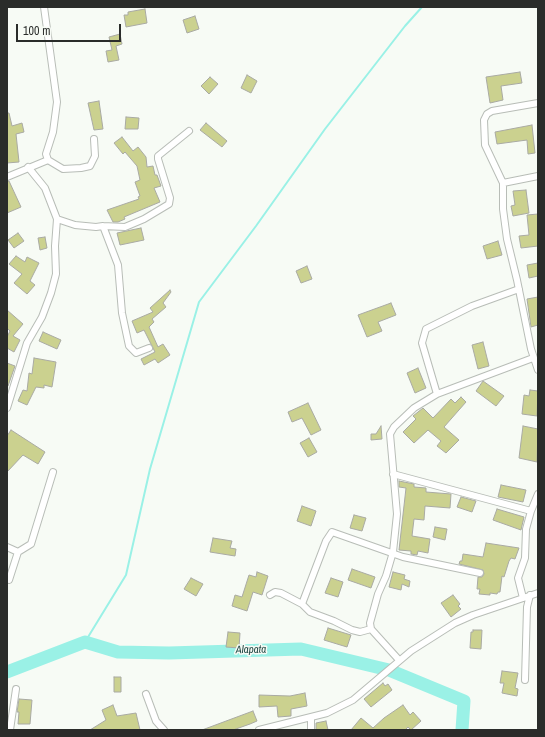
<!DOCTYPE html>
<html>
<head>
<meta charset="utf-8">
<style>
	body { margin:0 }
	#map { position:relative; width:545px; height:737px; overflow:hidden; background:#f7fbf5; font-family:"Archivo Narrow",sans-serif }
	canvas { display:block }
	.frame { position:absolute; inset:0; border:8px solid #2a2c2a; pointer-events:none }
	.scale { position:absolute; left:16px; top:24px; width:105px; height:18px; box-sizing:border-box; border:2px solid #2a2c2a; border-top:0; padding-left:5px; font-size:12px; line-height:14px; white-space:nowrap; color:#2a2c2a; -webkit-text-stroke:3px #f7fbf5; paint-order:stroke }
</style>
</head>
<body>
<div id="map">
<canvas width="545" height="737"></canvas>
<div class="frame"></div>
<div class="scale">100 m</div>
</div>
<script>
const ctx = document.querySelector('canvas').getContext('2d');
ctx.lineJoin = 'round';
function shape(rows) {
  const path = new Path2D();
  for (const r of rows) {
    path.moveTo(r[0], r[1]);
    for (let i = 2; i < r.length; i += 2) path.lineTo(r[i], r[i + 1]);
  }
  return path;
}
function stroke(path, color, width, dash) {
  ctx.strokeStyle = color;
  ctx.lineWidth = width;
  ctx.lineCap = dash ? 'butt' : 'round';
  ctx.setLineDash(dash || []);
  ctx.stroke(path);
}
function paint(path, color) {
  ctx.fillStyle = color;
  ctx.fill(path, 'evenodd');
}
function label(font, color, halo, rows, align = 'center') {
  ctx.font = font + ' "Archivo Narrow",sans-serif';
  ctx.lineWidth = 3;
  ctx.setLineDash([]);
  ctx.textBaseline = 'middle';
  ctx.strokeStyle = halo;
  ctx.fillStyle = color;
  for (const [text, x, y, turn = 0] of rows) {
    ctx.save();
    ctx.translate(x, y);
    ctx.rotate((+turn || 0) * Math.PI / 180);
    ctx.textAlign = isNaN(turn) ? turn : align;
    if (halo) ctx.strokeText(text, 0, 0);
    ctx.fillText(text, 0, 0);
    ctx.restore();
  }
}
stroke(shape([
	[85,642,126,575,150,469,199,302,256,226,325,129,405,26,422,7]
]), '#9af1e6', 2);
stroke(shape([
	[7,672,85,642,118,652,169,653,301,649,389,670,464,701,462,730]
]), '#9af1e6', 13);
const building = shape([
	[145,9,147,23,126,27,124,15,128,15,128,12,145,9],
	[195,16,199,29,187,33,183,20,195,16],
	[120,34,122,44,116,46,119,60,108,62,106,51,112,50,109,37,120,34],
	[520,72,522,83,501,86,503,100,490,103,486,77,520,72],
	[247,75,257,81,251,93,241,88,247,75],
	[210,77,218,84,209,94,201,86,210,77],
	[99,101,103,129,94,130,88,103,99,101],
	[7,113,9,113,12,126,22,123,24,132,16,134,19,162,7,163,7,113],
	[126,117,139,118,138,129,125,129,126,117],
	[206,123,227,141,222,147,200,130,206,123],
	[532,125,535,153,528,154,527,140,497,144,495,132,532,125],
	[122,137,133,151,138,147,146,157,147,167,153,166,155,175,157,175,161,186,154,188,160,202,124,217,125,219,118,222,113,222,107,210,139,199,138,197,140,196,135,182,140,180,137,166,125,152,123,154,114,143,122,137],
	[7,181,9,181,21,207,7,213,7,181],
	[526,190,529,213,513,216,511,206,515,205,513,191,526,190],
	[538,214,538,246,521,248,519,236,529,235,527,215,538,214],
	[141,228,144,240,120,245,117,233,141,228],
	[18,233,24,241,14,248,8,240,18,233],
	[45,237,47,248,40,250,38,238,45,237],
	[498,241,502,255,487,259,483,246,498,241],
	[16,256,25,262,27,257,39,263,30,281,35,285,27,294,14,283,22,274,9,264,16,256],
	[538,263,538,276,529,278,527,265,538,263],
	[307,266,312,279,301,283,296,271,307,266],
	[170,290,171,292,163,303,166,307,152,319,154,322,149,327,158,347,163,344,170,355,158,363,155,359,144,365,141,359,155,352,144,330,137,333,132,321,153,312,150,308,170,290],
	[538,297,538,325,531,327,527,299,538,297],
	[391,303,396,315,378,322,382,331,367,337,358,315,391,303],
	[7,310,23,324,13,336,20,340,14,352,7,348,7,337,10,331,7,328,7,310],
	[43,332,61,340,57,349,39,341,43,332],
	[483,342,489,366,478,369,472,345,483,342],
	[34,358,56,362,52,387,44,385,44,388,36,387,27,405,18,401,23,390,27,391,29,373,32,374,34,358],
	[7,363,15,366,8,386,7,386,7,363],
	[418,368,426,388,415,393,407,373,418,368],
	[483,381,504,396,496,406,476,391,483,381],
	[530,390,538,391,537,416,522,414,524,395,529,396,530,390],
	[461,397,466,402,444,427,459,440,446,453,437,446,441,441,428,430,414,443,403,432,416,419,413,416,423,408,433,418,451,399,455,403,461,397],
	[308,403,321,430,311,435,302,418,292,422,288,412,308,403],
	[381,426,382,439,371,440,371,434,376,434,381,426],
	[523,426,538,429,537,462,519,458,523,426],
	[11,430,45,452,38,464,23,455,7,472,7,436,11,430],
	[309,438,317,452,308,457,300,443,309,438],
	[399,481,414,484,414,487,426,488,426,492,451,494,450,508,425,506,424,520,414,519,412,536,430,539,428,553,418,551,417,555,411,554,411,551,399,550,406,488,399,487,399,481],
	[501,485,526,490,523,502,498,497,501,485],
	[461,497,476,501,472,512,457,507,461,497],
	[302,506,316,511,311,526,297,521,302,506],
	[497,509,524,517,521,530,493,520,497,509],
	[354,515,366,518,362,531,350,528,354,515],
	[435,527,447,529,445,540,433,537,435,527],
	[213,538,232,541,230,548,236,549,235,556,210,552,213,538],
	[486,543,519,548,515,559,511,558,509,561,504,577,502,576,500,592,498,592,497,594,490,593,490,595,479,594,480,589,477,589,478,577,482,577,484,574,483,570,459,564,460,561,462,561,463,554,483,557,486,543],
	[352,569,375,577,371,588,348,580,352,569],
	[257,572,268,576,262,595,253,592,247,611,232,606,235,595,242,597,249,575,256,577,257,572],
	[393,572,405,575,404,579,410,581,409,587,402,584,401,590,389,587,393,572],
	[191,578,203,584,196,596,184,589,191,578],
	[331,578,343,582,338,597,325,593,331,578],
	[453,595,460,604,458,606,461,609,451,617,441,603,453,595],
	[328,628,351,635,347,647,324,640,328,628],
	[473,630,482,630,481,649,470,648,471,632,473,632,473,630],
	[228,632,240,633,239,648,226,647,228,632],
	[502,671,518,673,515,688,518,689,517,696,502,693,504,683,500,683,502,671],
	[114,677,121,677,121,692,114,692,114,677],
	[383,683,385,686,388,684,392,690,371,707,364,699,383,683],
	[305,693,307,706,291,709,291,716,278,717,277,706,259,707,259,695,290,696,305,693],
	[19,699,32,700,30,724,18,724,19,712,17,712,19,699],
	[113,705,117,716,136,713,140,730,90,730,106,720,102,710,113,705],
	[403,705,410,715,413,712,421,721,411,730,408,727,405,730,351,730,361,718,373,728,384,718,403,705],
	[253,711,257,721,250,724,233,730,202,730,253,711],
	[326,721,328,730,316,730,316,723,326,721]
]);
paint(building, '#cbd18f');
stroke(building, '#a9aaa3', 1);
const street = shape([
	[538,103,492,111,487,114,484,120,485,145,503,183,503,209,507,239,517,280,531,349,538,370],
	[48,160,63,169,81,168,90,166,95,156,94,139],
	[7,177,48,160,46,154,53,132,57,102,44,7],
	[503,183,538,176],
	[57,219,75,225,96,227,103,226,118,265,122,313,129,346,136,353,149,348],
	[103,226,125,227,144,219,169,204,170,198,158,159,158,156,189,131],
	[437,394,533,358],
	[7,408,27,343,42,317,51,293,56,274,55,246,57,219,45,188,28,167],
	[393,474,531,511],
	[7,547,18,552,31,544,53,472],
	[9,580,18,552],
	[270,595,275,592,281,593,302,604,310,612,334,621,352,630,360,632,371,629],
	[523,598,518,578,525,558,526,529,531,511,538,494],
	[302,604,326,541,332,532,403,557,480,573],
	[399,660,371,629,370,623,378,594,386,576,393,552,397,514,390,434,394,427,414,408,437,394,422,343,426,329,472,306,519,289],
	[525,680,527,607,530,595],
	[146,694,156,721,164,730],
	[311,718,311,730],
	[10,730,16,689],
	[259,730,327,713,353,700,411,651,455,623,473,615,538,593]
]);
stroke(street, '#b8bdb7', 8);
stroke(street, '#fff', 6);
label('italic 11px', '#1c4440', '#f7fbf5', [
	["Alapata",251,650,-1]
]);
</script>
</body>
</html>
